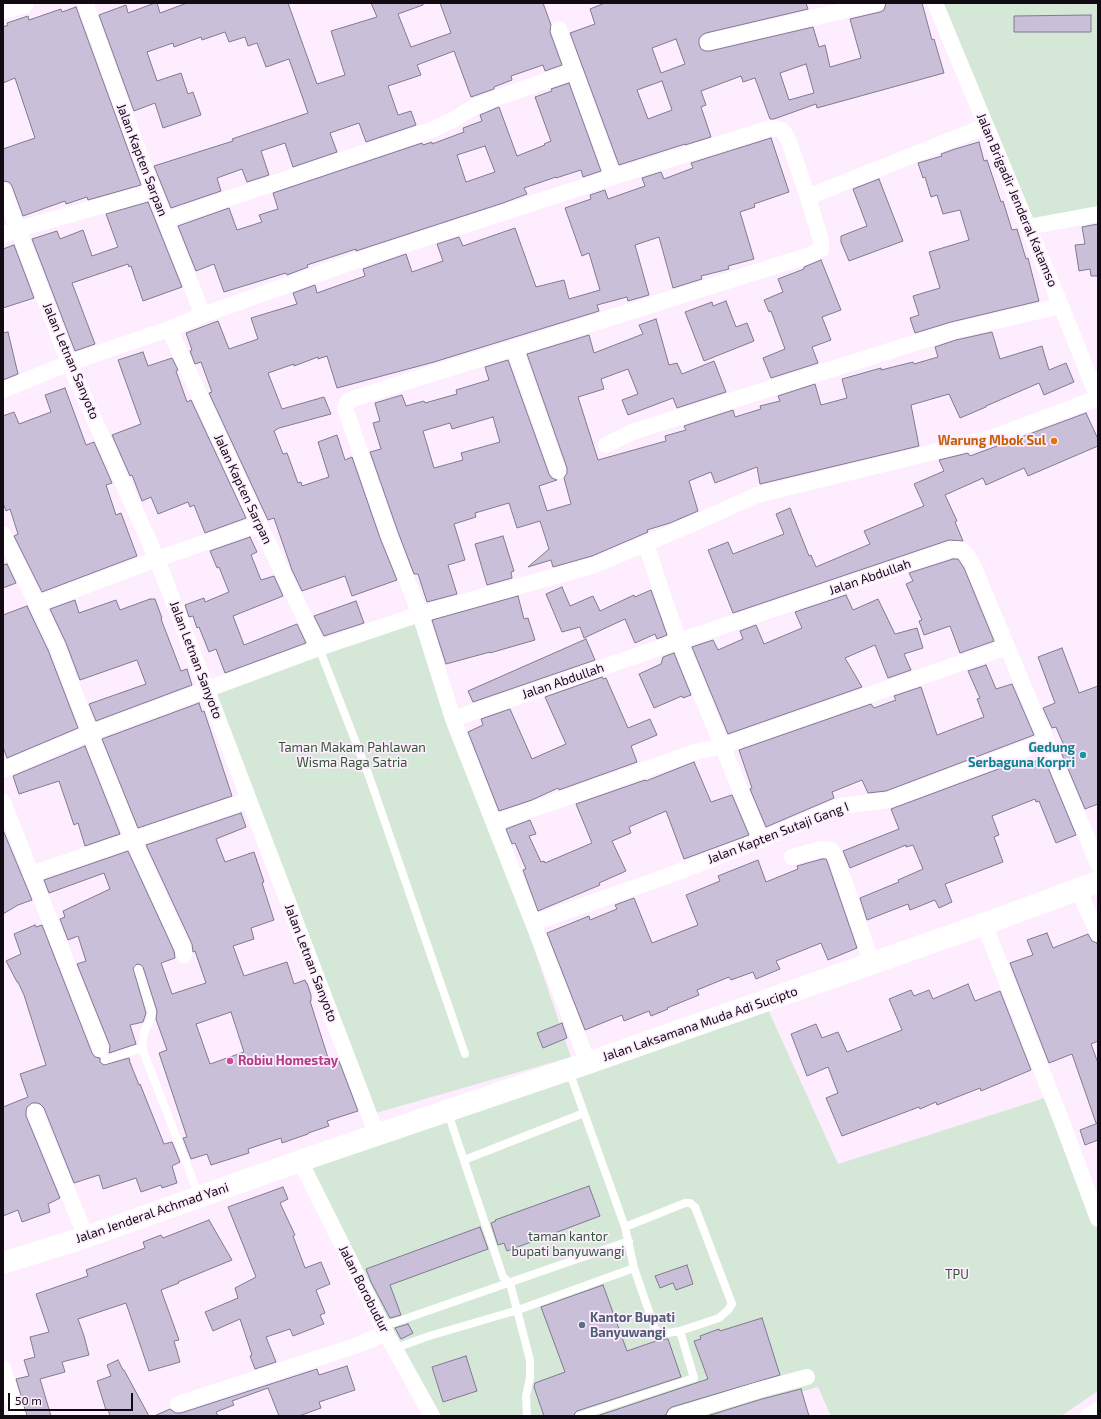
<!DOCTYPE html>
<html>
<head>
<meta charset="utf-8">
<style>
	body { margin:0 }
	#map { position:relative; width:1101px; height:1419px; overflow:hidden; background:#fdedfe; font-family:"Exo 2",sans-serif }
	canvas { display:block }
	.frame { position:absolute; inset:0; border:4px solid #110a12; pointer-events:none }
	.scale { position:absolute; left:8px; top:1393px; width:125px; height:18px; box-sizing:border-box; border:2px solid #110a12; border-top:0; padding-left:5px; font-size:12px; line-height:14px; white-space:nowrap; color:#110a12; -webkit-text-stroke:3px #fdedfe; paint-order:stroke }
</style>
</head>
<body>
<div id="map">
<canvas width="1101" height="1419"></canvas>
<div class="frame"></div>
<div class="scale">50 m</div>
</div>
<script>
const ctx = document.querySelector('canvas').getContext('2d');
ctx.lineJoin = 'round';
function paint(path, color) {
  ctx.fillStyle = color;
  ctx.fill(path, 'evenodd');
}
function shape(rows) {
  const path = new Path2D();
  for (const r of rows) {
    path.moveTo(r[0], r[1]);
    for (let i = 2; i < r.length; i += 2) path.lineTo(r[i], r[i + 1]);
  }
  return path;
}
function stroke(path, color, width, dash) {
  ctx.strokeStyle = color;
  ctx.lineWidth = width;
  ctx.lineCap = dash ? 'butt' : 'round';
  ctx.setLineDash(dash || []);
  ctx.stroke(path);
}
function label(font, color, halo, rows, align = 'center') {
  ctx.font = font + ' "Exo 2",sans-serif';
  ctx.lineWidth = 3.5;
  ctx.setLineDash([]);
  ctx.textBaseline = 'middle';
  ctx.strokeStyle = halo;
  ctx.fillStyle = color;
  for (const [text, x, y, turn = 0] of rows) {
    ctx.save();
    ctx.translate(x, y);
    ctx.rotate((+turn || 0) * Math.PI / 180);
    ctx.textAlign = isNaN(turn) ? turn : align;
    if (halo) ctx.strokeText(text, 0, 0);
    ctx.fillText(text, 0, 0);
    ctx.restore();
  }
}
paint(shape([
	[931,3,1098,3,1098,213,1026,222],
	[420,614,571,1057,369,1115,208,689],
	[761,994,838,1164,1048,1097,1098,1218,1098,1391,1061,1416,831,1416,818,1387,718,1416,433,1416,300,1161]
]), '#d5e7d6');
const building = shape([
	[155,3,157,3,160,13,187,3,288,3,317,84,345,75,331,31,377,17,371,3,423,3,423,5,398,14,411,47,451,33,440,3,543,3,551,25,550,32,562,65,545,71,543,65,511,76,512,80,494,87,494,89,471,97,454,51,417,65,421,75,388,86,398,115,411,111,416,125,366,142,359,123,330,133,337,152,293,167,285,143,261,151,269,175,247,182,242,169,217,178,221,191,171,208,154,166,233,141,232,139,308,113,289,59,266,67,257,43,248,46,245,37,229,42,225,32,202,40,201,37,174,47,173,43,147,52,157,81,181,73,188,94,193,92,201,115,163,128,155,103,134,111,99,15,126,5,128,13,155,3],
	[605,3,806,3,808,9,706,33,702,35,699,39,699,44,701,49,705,51,710,51,813,27,819,47,825,45,830,67,861,58,850,19,880,12,884,10,886,3,922,3,932,40,934,39,944,73,817,108,816,104,774,119,770,119,755,78,743,82,741,76,701,91,706,105,701,107,711,137,685,145,685,144,619,165,570,33,595,24,590,9,605,3],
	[676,39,685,64,661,73,652,48,676,39],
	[806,64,814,93,789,100,780,73,806,64],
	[662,81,672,110,648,119,637,90,662,81],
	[76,7,141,185,88,200,87,197,66,204,65,201,23,216,12,186,9,182,3,181,3,149,35,138,15,78,3,83,3,27,8,25,7,23,28,16,29,20,61,9,62,12,76,7],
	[1091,15,1091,32,1014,32,1014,16,1091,15],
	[569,83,601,171,583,177,581,170,556,178,556,177,524,188,527,194,503,203,356,251,356,249,307,265,308,267,287,275,286,273,224,292,214,264,196,271,178,226,229,208,237,230,262,222,259,215,278,209,273,193,422,143,423,145,432,142,432,144,464,132,463,128,482,121,480,115,499,107,517,156,545,145,544,144,551,141,535,97,552,91,551,89,569,83],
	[485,146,495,172,466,182,457,155,485,146],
	[771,138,789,192,754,204,755,207,740,212,754,259,728,266,729,269,701,276,702,279,673,288,659,237,635,245,649,295,628,301,627,297,597,305,599,311,434,362,337,388,327,356,318,359,318,357,294,366,294,364,268,373,282,409,324,397,331,414,279,428,274,431,283,454,287,453,298,483,301,482,302,486,329,477,318,442,337,435,345,460,352,457,380,538,397,580,352,596,345,576,302,591,292,570,274,518,268,520,209,393,212,392,201,362,195,364,190,351,192,350,186,333,218,321,229,349,258,339,251,318,297,304,293,293,315,285,317,293,365,276,363,269,406,254,412,272,443,261,437,244,459,237,463,246,515,228,536,287,564,280,569,299,600,290,589,253,582,256,565,208,591,199,590,195,605,190,608,199,645,186,642,178,661,172,664,179,693,168,691,163,771,138],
	[979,142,984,161,987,160,1001,202,1003,201,1012,230,1017,229,1026,259,1028,258,1039,301,951,322,915,333,910,318,919,315,913,296,940,288,929,252,969,240,960,210,943,214,937,195,931,197,925,177,923,178,918,163,942,156,941,154,955,149,979,142],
	[879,179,903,241,849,261,841,242,841,236,867,226,853,189,879,179],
	[148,202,182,287,143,301,131,266,129,267,128,264,72,283,95,344,75,351,32,239,57,231,60,239,83,230,92,256,118,247,106,214,148,202],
	[1098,224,1098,276,1091,276,1090,269,1079,271,1075,245,1085,244,1082,227,1098,224],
	[14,245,34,298,3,308,3,249,14,245],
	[821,260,841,310,822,317,831,340,812,347,818,363,771,378,763,358,785,349,771,311,769,312,764,300,783,292,778,279,804,269,804,267,821,260],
	[726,301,736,327,747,323,754,341,704,361,685,312,712,302,713,306,726,301],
	[656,319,669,365,677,363,682,374,714,361,726,392,677,408,673,398,628,415,622,400,638,394,628,369,601,379,604,389,578,397,598,460,666,441,665,436,686,430,684,426,733,410,735,417,761,409,760,406,780,401,778,396,815,384,821,405,847,398,842,379,881,368,881,370,913,362,914,364,938,357,935,347,956,340,992,332,1000,359,1042,346,1049,370,1066,363,1074,382,1044,395,1039,383,986,406,986,407,960,418,949,394,911,405,919,446,760,484,757,467,715,483,711,472,689,481,698,511,670,523,647,530,648,532,592,556,553,567,551,560,528,567,549,549,540,521,517,528,509,503,475,513,476,517,454,524,465,560,448,565,457,594,427,602,418,574,414,574,398,532,370,452,381,449,373,423,380,421,375,403,402,395,406,406,424,401,425,403,457,394,456,390,489,380,485,367,508,360,549,474,552,478,557,480,539,486,547,511,571,504,564,478,567,473,567,468,527,354,589,335,594,353,643,334,639,325,656,319],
	[493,417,500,442,461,453,463,460,434,468,423,431,450,423,452,429,493,417],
	[8,332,18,374,3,380,3,333,8,332],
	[143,352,148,366,172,358,178,370,176,371,187,402,191,400,246,518,205,533,194,505,190,507,188,502,158,514,151,497,142,501,132,475,130,476,112,435,141,424,118,360,143,352],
	[65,388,86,445,94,442,112,483,106,485,116,515,121,513,137,556,42,592,14,536,18,534,10,509,6,511,3,503,3,416,14,412,19,424,51,412,45,395,65,388],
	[1086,413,1098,439,1098,446,1028,476,1024,468,986,485,983,478,945,495,957,521,955,522,963,541,949,540,733,613,708,550,728,542,733,554,784,534,776,514,790,508,809,556,811,555,816,567,870,544,864,531,924,506,914,484,944,471,939,460,968,453,970,456,1086,413],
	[503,536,514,571,511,572,512,578,487,585,475,544,503,536],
	[250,537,257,552,251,555,261,580,274,576,283,596,233,616,244,645,297,624,306,643,225,673,216,649,209,652,199,627,197,628,193,616,189,617,185,605,204,598,205,602,229,592,219,567,217,568,210,551,250,537],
	[953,559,958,559,964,568,994,641,960,653,950,626,924,635,919,621,922,620,906,584,913,581,909,573,953,559],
	[7,564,16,583,3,588,3,565,7,564],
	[562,587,570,606,593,596,600,611,634,595,635,597,651,590,667,635,657,639,655,634,635,643,625,619,584,638,580,627,562,632,546,594,562,587],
	[846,595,853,610,878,599,895,634,917,628,923,648,904,654,911,670,888,678,875,645,845,658,862,687,728,734,692,647,713,640,718,650,743,639,740,631,756,625,764,644,802,628,795,612,846,595],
	[518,596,524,619,528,618,535,640,490,653,490,652,446,664,432,620,518,596],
	[150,599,155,599,162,618,161,619,181,671,187,669,192,685,96,721,89,704,146,684,137,660,80,680,66,643,50,609,75,600,79,613,116,600,120,610,150,599],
	[356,601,364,623,324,636,314,616,356,601],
	[27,606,48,650,78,728,7,758,3,747,3,615,27,606],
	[586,639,595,660,473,702,468,691,586,639],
	[1062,648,1079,693,1098,686,1098,804,1085,809,1061,752,1066,750,1056,727,1052,728,1043,708,1055,703,1038,657,1062,648],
	[674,653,691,695,683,698,682,696,654,708,639,674,661,664,663,657,674,653],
	[986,665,996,689,1012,684,1034,735,886,791,868,793,862,780,832,792,834,798,766,827,750,789,752,788,739,750,871,704,874,708,896,700,894,696,921,687,937,735,984,717,977,699,980,698,968,671,986,665],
	[602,677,603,679,606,678,628,728,650,719,657,735,631,746,637,762,559,790,558,788,532,800,499,811,468,732,483,725,481,719,510,709,532,759,566,744,545,697,602,677],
	[199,703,202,712,204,711,232,796,138,828,102,739,199,703],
	[85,746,120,834,85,846,78,823,74,825,59,781,19,794,13,776,85,746],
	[1044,758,1076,835,1056,843,1039,801,1036,802,1035,799,992,816,999,835,994,837,1003,862,945,884,952,902,939,908,935,900,910,910,908,904,867,920,860,898,899,882,898,880,923,869,913,845,906,847,906,845,850,868,843,851,899,829,891,809,1020,761,1022,766,1044,758],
	[694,762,711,802,732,795,749,835,684,859,666,811,629,827,631,833,612,841,626,871,599,883,600,885,538,911,523,870,526,869,515,843,512,844,506,829,530,820,536,834,529,836,541,862,544,861,545,863,592,843,576,804,645,780,646,781,694,762],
	[241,813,246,827,216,839,225,862,254,852,264,882,262,883,274,920,251,928,254,939,233,946,244,976,287,962,294,984,305,980,306,983,307,983,311,995,311,1001,310,1001,330,1064,339,1061,358,1111,327,1121,329,1126,308,1133,308,1134,282,1143,281,1138,248,1149,249,1153,211,1165,207,1154,191,1159,183,1138,187,1137,159,1053,167,1050,156,1019,157,1011,143,967,141,965,137,964,133,968,146,1013,143,1022,130,1025,136,1044,109,1053,110,1046,77,964,86,961,78,936,68,940,60,919,65,917,63,911,110,889,104,873,49,893,44,880,128,851,174,951,175,958,161,963,172,994,206,983,195,951,193,952,192,944,146,845,241,813],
	[231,1012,244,1052,210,1064,196,1024,231,1012],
	[3,830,32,900,18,905,3,914,3,830],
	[822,859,826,859,827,861,857,948,828,960,821,943,776,961,780,969,756,979,753,972,731,980,729,977,697,990,699,995,667,1008,668,1009,651,1016,649,1011,624,1021,622,1015,585,1030,547,933,589,916,590,920,617,909,615,905,634,898,652,943,698,925,686,895,720,881,718,876,758,860,766,882,798,869,797,866,822,859],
	[35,925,36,927,42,925,92,1053,95,1057,100,1058,100,1062,104,1065,129,1058,130,1060,129,1060,139,1085,140,1084,164,1144,172,1142,180,1162,172,1166,177,1183,162,1188,161,1185,141,1192,136,1178,103,1189,99,1175,74,1183,44,1108,40,1104,37,1103,32,1103,27,1107,26,1111,26,1116,60,1198,48,1204,50,1212,22,1222,18,1210,3,1216,3,1107,28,1097,20,1074,46,1065,24,995,18,982,17,982,6,961,21,954,14,934,35,925],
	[1047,933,1053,948,1088,934,1092,941,1097,943,1098,946,1098,1041,1091,1044,1098,1063,1098,1122,1096,1123,1072,1054,1049,1063,1010,963,1033,955,1027,940,1047,933],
	[968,984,975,1001,1000,991,1031,1070,981,1091,980,1088,937,1105,936,1102,920,1109,919,1107,842,1136,826,1098,838,1093,828,1067,807,1076,791,1034,816,1024,822,1038,838,1032,847,1052,902,1030,889,999,911,990,914,996,929,990,933,999,968,984],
	[562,1023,567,1038,543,1048,537,1033,562,1023],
	[1098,1123,1098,1140,1085,1145,1080,1130,1098,1123],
	[589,1186,600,1216,507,1251,504,1243,498,1245,491,1223,496,1221,495,1220,589,1186],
	[283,1187,288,1199,280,1203,295,1235,293,1236,305,1268,321,1262,330,1284,316,1290,325,1313,320,1315,324,1324,293,1336,290,1329,266,1337,276,1362,255,1369,250,1356,252,1355,240,1319,213,1331,205,1312,238,1298,235,1288,256,1277,228,1207,283,1187],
	[209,1220,232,1260,178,1282,179,1283,161,1290,179,1340,174,1341,180,1362,149,1371,126,1303,78,1319,84,1336,89,1355,62,1362,65,1372,40,1379,51,1416,27,1416,16,1379,29,1376,24,1360,35,1357,30,1337,49,1332,36,1294,88,1276,86,1270,145,1248,143,1242,161,1235,163,1238,209,1220],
	[480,1227,488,1249,390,1285,401,1315,390,1318,371,1282,366,1269,480,1227],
	[687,1265,693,1284,676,1290,673,1283,660,1288,655,1276,687,1265],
	[603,1285,627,1351,662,1339,668,1339,681,1377,577,1411,575,1413,574,1416,544,1416,534,1387,535,1383,565,1372,541,1307,603,1285],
	[762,1318,780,1375,672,1407,668,1410,666,1415,662,1416,597,1416,708,1379,694,1341,701,1339,700,1336,719,1329,720,1331,762,1318],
	[408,1324,413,1333,401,1339,395,1328,408,1324],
	[466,1356,477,1391,443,1402,432,1367,466,1356],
	[118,1360,123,1370,124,1370,149,1416,110,1416,108,1409,106,1410,97,1381,111,1376,107,1365,118,1360],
	[347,1366,355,1390,319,1402,321,1408,299,1416,279,1416,268,1388,232,1401,234,1405,216,1412,218,1416,154,1416,170,1409,176,1413,181,1413,317,1369,319,1375,347,1366],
	[801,1389,809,1416,707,1416,762,1399,801,1389]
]);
paint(building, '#c9bfd9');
stroke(building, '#827991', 1);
stroke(shape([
	[319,648,369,776,465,1054],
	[138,969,152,1013,150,1021,144,1032,142,1048,199,1196],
	[105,1060,142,1048],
	[569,1071,625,1227,634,1268,655,1329,661,1334,680,1331,694,1378,579,1416],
	[448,1113,503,1277,510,1283,530,1360,530,1378,526,1396,527,1416],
	[464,1160,584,1113],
	[625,1227,685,1203,690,1203,695,1207,732,1304,728,1310,719,1318,680,1331],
	[383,1325,393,1323,629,1241],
	[396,1348,429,1336,518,1310,634,1268]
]), '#fff', 8);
stroke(shape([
	[85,3,137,148,203,315],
	[935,3,1061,306,1098,398],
	[559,29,613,177],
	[708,42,877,3],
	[3,190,69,363,157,559,377,1135],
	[165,220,434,129,451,121,474,107,491,100,574,71],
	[1028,227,1098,214],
	[3,235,19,229,154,191],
	[169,329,259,524,319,648],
	[514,347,558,471],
	[3,390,69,363,169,329,203,315,352,262,613,177,771,128,781,130,785,134,789,142,808,197,986,126],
	[606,445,635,431,953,331,1061,306],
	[3,534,57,646,90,733,133,840,183,948,184,955],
	[646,544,663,596,679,641,761,840],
	[37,604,157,559,259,524],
	[453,719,679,641,952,549,962,550,966,554,972,563,1098,864],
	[3,770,90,733,319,648,420,614,595,565,690,525,757,495,991,438,1098,398],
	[3,802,101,1049],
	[494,823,695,752,722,746,1007,647],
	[792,857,821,849,831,850,836,857,872,964],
	[31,874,249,800],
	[1078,889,1098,934],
	[533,923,665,877,761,840,840,806,888,800,1047,741],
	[984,924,1062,1122,1098,1219],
	[588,1063,453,719,420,614,389,535,345,408,348,401,355,398,807,256,821,250,821,241,808,197],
	[35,1112,86,1237],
	[300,1161,386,1333,432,1416],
	[3,1368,18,1416],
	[178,1404,355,1346,386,1333],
	[675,1416,759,1390,807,1377],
	[1088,1416,1098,1410]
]), '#fff', 16);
stroke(shape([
	[3,8,23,3],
	[3,1263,86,1237,300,1161,588,1063,984,924,1098,882]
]), '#fff', 22);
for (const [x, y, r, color] of [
	[1054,441,4,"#e8710a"],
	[1083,755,4,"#0f9aa8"],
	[230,1061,4,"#d1479c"],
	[582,1325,4,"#5c6f8a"]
]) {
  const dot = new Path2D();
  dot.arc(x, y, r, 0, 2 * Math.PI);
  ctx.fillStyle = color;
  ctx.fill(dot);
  stroke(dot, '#fdedfe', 1.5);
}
label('13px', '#110a12', '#fdedfe', [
	["Jalan Kapten Sarpan",142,160,69],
	["Jalan Brigadir Jenderal Katamso",1017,200,67],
	["Jalan Letnan Sanyoto",71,361,67],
	["Jalan Kapten Sarpan",243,489,65],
	["Jalan Abdullah",870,577,-19],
	["Jalan Letnan Sanyoto",196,660,69],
	["Jalan Abdullah",563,681,-19],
	["Jalan Kapten Sutaji Gang I",778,833,-21],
	["Jalan Letnan Sanyoto",311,963,69],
	["Jalan Laksamana Muda Adi Sucipto",700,1024,-19],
	["Jalan Jenderal Achmad Yani",152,1213,-19],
	["Jalan Borobudur",364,1289,63]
]);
label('bold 13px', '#c56008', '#fdedfe', [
	["Warung Mbok Sul",1046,441]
], 'right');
label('13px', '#315736', '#fdedfe', [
	["Taman Makam Pahlawan",352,748],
	["Wisma Raga Satria",352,763],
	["taman kantor",568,1237],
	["bupati banyuwangi",568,1252],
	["TPU",957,1275]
]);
label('bold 13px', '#0d838f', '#fdedfe', [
	["Gedung",1075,748],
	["Serbaguna Korpri",1075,763]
], 'right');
label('bold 13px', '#b23c85', '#fdedfe', [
	["Robiu Homestay",238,1061]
], 'left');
label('bold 13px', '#4e5e75', '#fdedfe', [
	["Kantor Bupati",590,1318],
	["Banyuwangi",590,1333]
], 'left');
</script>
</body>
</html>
